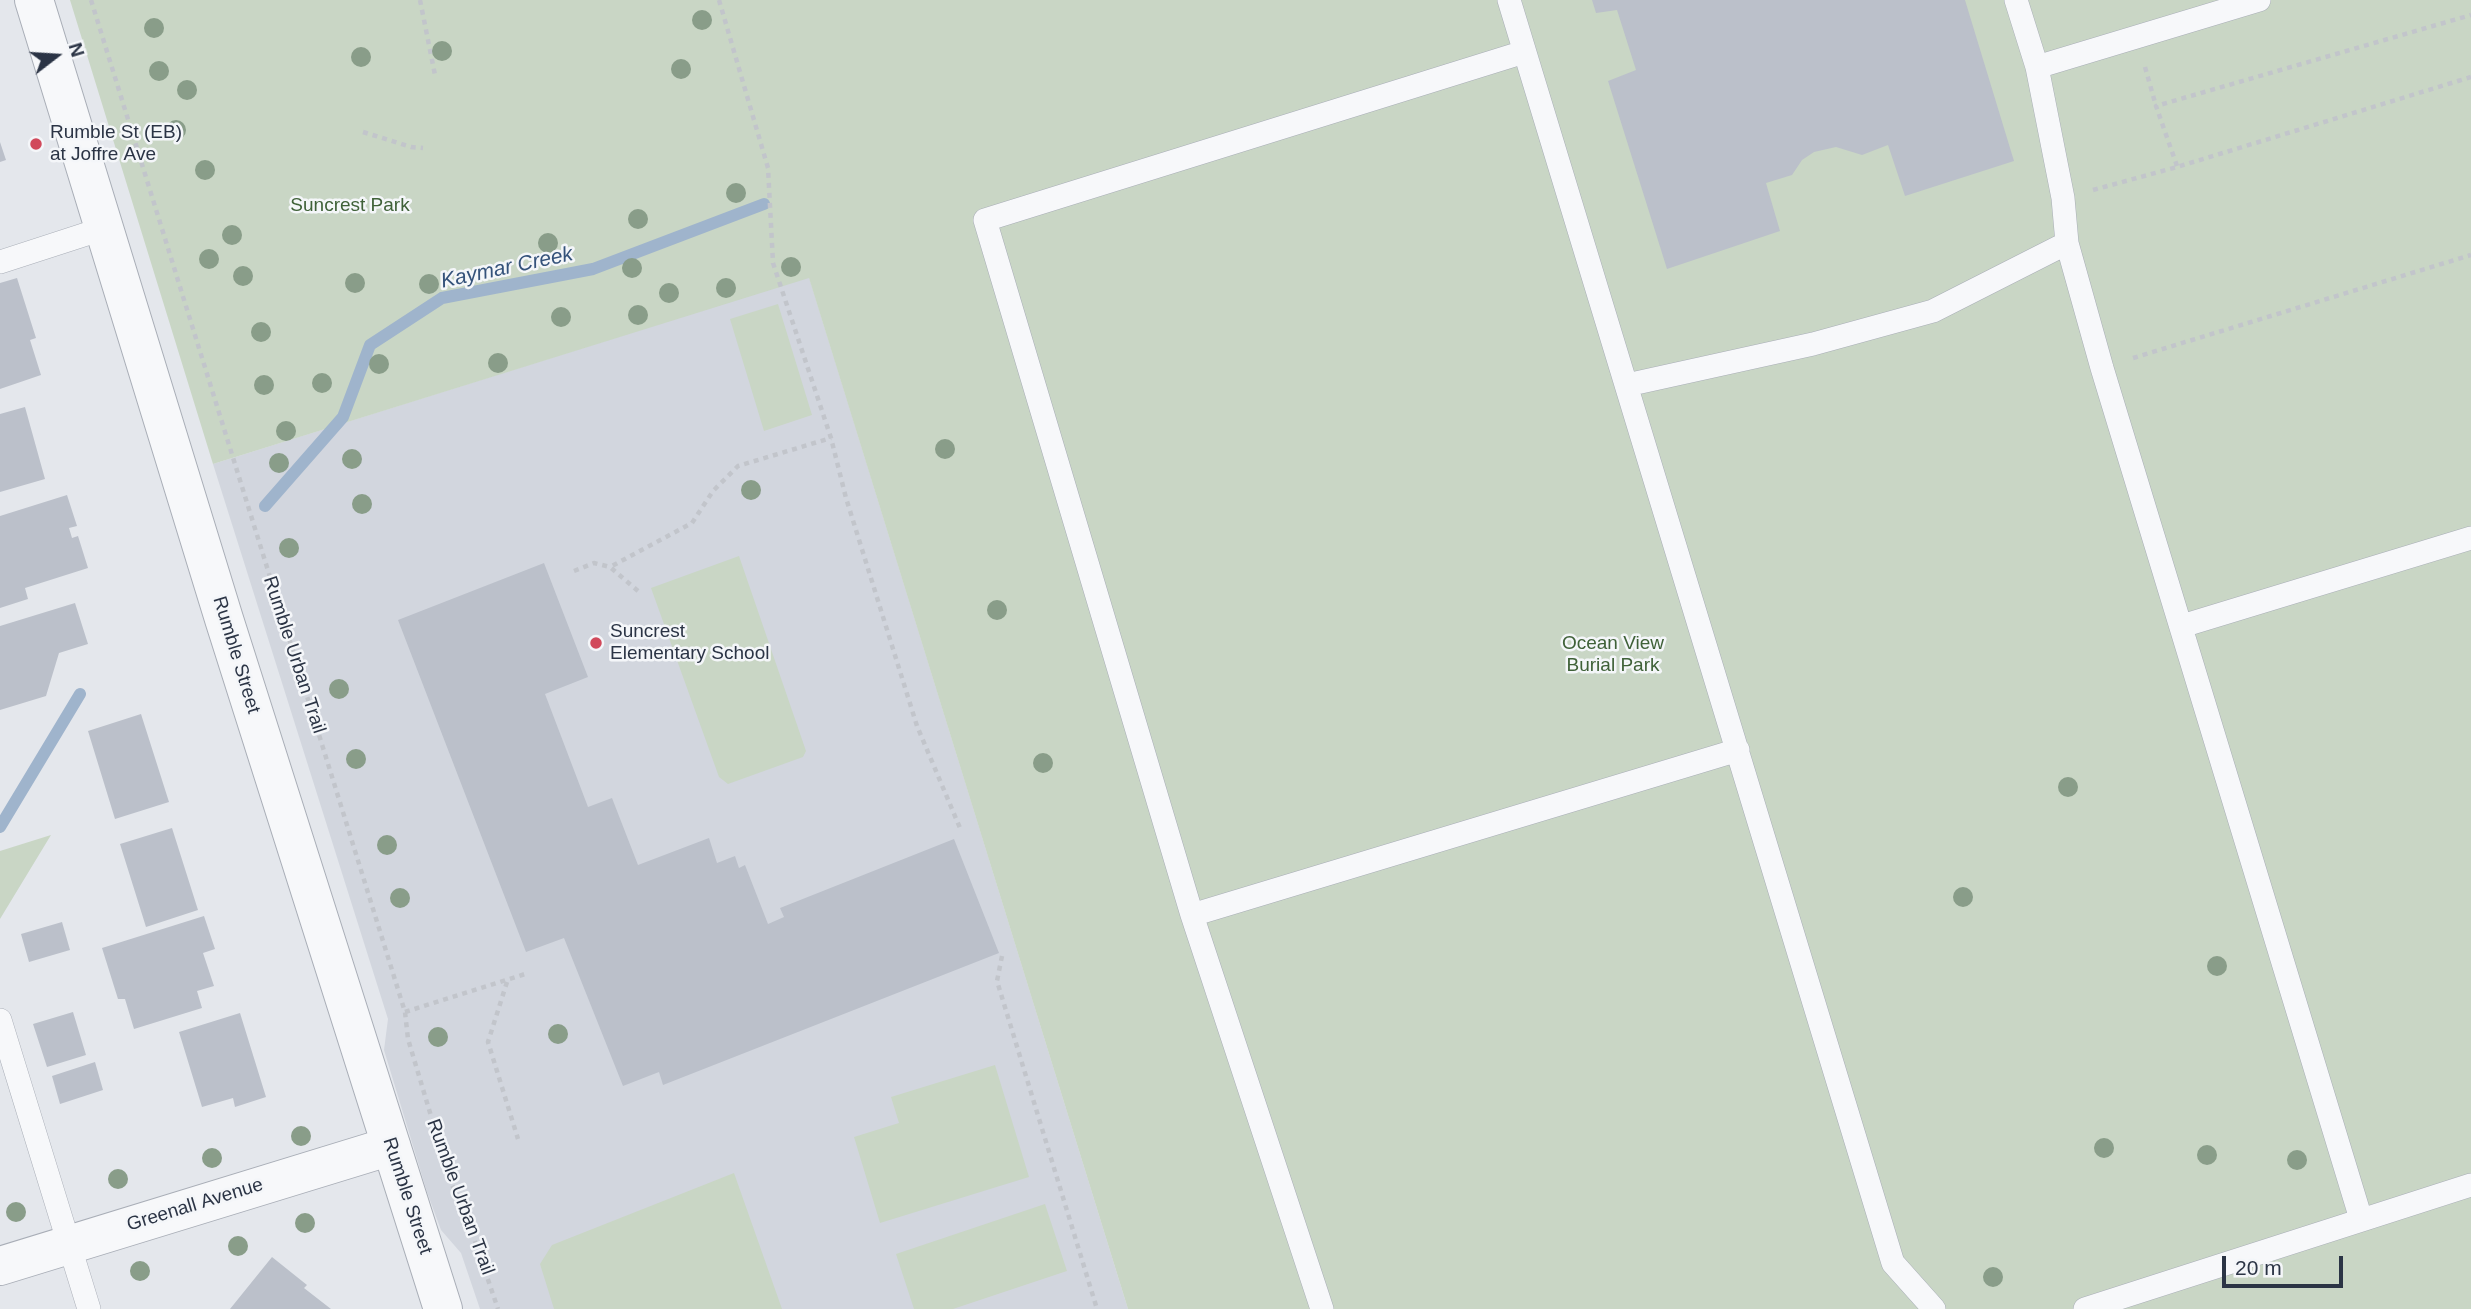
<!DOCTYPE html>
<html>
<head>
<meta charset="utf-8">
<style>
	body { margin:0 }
	#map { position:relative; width:2471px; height:1309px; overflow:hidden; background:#e4e7ec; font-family:Helvetica,sans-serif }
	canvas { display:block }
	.north { position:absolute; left:21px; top:21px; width:70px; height:70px; -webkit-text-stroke:5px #f4f6f9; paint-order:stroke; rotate:73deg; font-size:19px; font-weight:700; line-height:28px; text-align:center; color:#2b3445 }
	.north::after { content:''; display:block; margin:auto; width:24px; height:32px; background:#2b3445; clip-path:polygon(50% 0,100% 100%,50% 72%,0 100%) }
	.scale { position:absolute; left:2222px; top:1256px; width:121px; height:32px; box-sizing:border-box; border:4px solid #2b3445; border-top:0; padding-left:9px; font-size:21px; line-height:24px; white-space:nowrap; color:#2b3445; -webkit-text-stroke:5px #f4f6f9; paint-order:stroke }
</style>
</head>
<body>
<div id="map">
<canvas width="2471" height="1309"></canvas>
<div class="north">N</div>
<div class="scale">20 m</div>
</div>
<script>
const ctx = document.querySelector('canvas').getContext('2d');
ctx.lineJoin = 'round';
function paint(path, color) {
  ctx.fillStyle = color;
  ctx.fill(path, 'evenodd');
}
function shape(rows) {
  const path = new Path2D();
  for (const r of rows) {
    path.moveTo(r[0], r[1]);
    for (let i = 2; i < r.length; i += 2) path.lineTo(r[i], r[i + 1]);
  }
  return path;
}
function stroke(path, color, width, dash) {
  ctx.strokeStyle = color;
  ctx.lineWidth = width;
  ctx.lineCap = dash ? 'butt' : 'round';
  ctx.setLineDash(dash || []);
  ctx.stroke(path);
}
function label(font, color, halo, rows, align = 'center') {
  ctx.font = font + ' Helvetica,sans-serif';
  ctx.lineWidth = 5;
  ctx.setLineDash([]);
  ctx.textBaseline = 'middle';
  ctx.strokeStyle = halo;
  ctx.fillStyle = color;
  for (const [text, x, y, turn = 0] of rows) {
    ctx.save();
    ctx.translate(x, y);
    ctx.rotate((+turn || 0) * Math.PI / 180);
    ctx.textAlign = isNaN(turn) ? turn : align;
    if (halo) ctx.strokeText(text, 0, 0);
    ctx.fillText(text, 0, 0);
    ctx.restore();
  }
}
paint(shape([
	[809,277,1128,1309,480,1309,461,1253,441,1230,427,1192,384,1050,388,1019,213,464]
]), '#d2d6de');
paint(shape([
	[70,0,2471,0,2471,1309,1128,1309,809,278,213,464],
	[778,304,812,415,764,431,730,319],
	[739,556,806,751,803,757,728,784,719,777,651,588],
	[51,835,0,919,0,851],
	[995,1065,1029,1177,880,1223,854,1137,899,1123,891,1097],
	[734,1173,782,1309,554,1309,540,1264,552,1245],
	[1045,1204,1067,1271,953,1309,914,1309,896,1254]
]), '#c9d6c5');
stroke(shape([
	[265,506,343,417,370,345,442,298,593,269,764,204],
	[0,827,80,694]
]), '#9fb4cc', 12);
paint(shape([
	[1592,0,1965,0,2014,161,1905,196,1888,145,1862,155,1836,147,1814,152,1802,160,1792,175,1766,183,1780,231,1667,269,1608,81,1636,70,1617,10,1596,13],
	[0,142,6,160,0,162],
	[17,278,36,338,30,340,41,375,0,389,0,283],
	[25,407,45,479,0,492,0,414],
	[67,495,77,526,69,528,72,538,78,536,88,568,25,588,28,599,0,608,0,516],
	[544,563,588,677,545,694,588,807,612,798,638,865,709,838,717,863,735,856,739,868,745,865,768,924,784,917,780,908,954,839,999,953,663,1085,659,1072,623,1086,564,938,526,952,398,620],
	[75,603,88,644,59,653,46,696,0,710,0,626],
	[141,714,169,802,115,819,88,731],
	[172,828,198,910,146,927,120,844],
	[204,916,215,949,203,953,214,986,197,991,202,1008,134,1029,125,999,118,999,102,948],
	[62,922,70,950,29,962,21,934],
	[73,1012,86,1055,47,1067,33,1024],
	[240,1013,266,1097,235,1107,233,1098,202,1107,179,1032],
	[95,1062,103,1090,60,1104,52,1076],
	[272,1257,307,1285,304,1288,331,1309,230,1309]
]), '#bbc0ca');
const service = shape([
	[1509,0,1893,1263,1934,1309],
	[2016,0,2037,67],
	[2259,0,2037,67,2063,198,2067,243,2102,368,2361,1219],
	[0,262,105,228],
	[1627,385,1813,344,1933,311,2067,243],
	[2182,626,2471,538],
	[1192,915,1738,750],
	[0,1020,89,1309],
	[1322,1309,1192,915,985,220,1524,52],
	[2085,1309,2471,1185]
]);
const minor = shape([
	[0,1266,391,1146]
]);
const tertiary = shape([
	[34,0,224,619,443,1309]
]);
stroke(service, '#a9aeb7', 24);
stroke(minor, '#a9aeb7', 40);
stroke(tertiary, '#a9aeb7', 40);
stroke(shape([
	[91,0,405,1012,408,1039,451,1183,464,1209,498,1309],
	[420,0,435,75],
	[719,0,768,168,773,263,831,438,846,498,917,726,960,828],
	[2145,67,2156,106],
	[363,132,411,147,423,148],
	[2177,166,2156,106,2471,15],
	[2093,190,2177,167,2471,77],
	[2133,358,2471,255],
	[574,571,594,563,610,567],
	[638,591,610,567,692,523,713,491,738,466,831,438],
	[1002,956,997,981,1097,1309],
	[507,982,488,1042,518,1139],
	[405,1012,525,974]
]), '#c2c5cb', 4.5, [5, 5]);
stroke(service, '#f7f8fa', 23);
stroke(minor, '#f7f8fa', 38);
stroke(tertiary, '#f7f8fa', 38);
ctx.fillStyle = '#899d89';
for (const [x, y] of [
	[702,20],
	[154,28],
	[442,51],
	[361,57],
	[681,69],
	[159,71],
	[187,90],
	[176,130],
	[205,170],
	[736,193],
	[638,219],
	[232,235],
	[548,243],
	[209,259],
	[791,267],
	[632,268],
	[243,276],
	[355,283],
	[429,284],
	[726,288],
	[669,293],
	[638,315],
	[561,317],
	[261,332],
	[498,363],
	[379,364],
	[322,383],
	[264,385],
	[286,431],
	[945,449],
	[352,459],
	[279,463],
	[751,490],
	[362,504],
	[289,548],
	[997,610],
	[339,689],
	[356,759],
	[1043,763],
	[2068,787],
	[387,845],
	[1963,897],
	[400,898],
	[2217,966],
	[558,1034],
	[438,1037],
	[301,1136],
	[2104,1148],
	[2207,1155],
	[212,1158],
	[2297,1160],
	[118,1179],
	[16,1212],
	[305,1223],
	[238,1246],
	[140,1271],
	[1993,1277]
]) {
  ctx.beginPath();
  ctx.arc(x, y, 10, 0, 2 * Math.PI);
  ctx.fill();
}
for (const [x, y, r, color] of [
	[36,144,7,"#d1495b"],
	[596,643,7,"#d1495b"]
]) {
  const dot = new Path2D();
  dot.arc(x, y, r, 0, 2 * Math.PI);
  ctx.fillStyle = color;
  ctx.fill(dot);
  stroke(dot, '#f4f6f9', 2.5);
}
label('19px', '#2b3445', '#f4f6f9', [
	["Rumble St (EB)",50,133],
	["at Joffre Ave",50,155],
	["Suncrest",610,632],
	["Elementary School",610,654]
], 'left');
label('19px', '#3f6138', '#f4f6f9', [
	["Suncrest Park",350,206],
	["Ocean View",1613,644],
	["Burial Park",1613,666]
]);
label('19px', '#2b3445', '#f4f6f9', [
	["Rumble Street",236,655,73],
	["Rumble Urban Trail",294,655,72],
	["Rumble Street",407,1196,72],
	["Rumble Urban Trail",460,1197,70],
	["Greenall Avenue",195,1205,-17]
]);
label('italic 21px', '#34527a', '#f4f6f9', [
	["Kaymar Creek",507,268,-12]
]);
</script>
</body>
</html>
